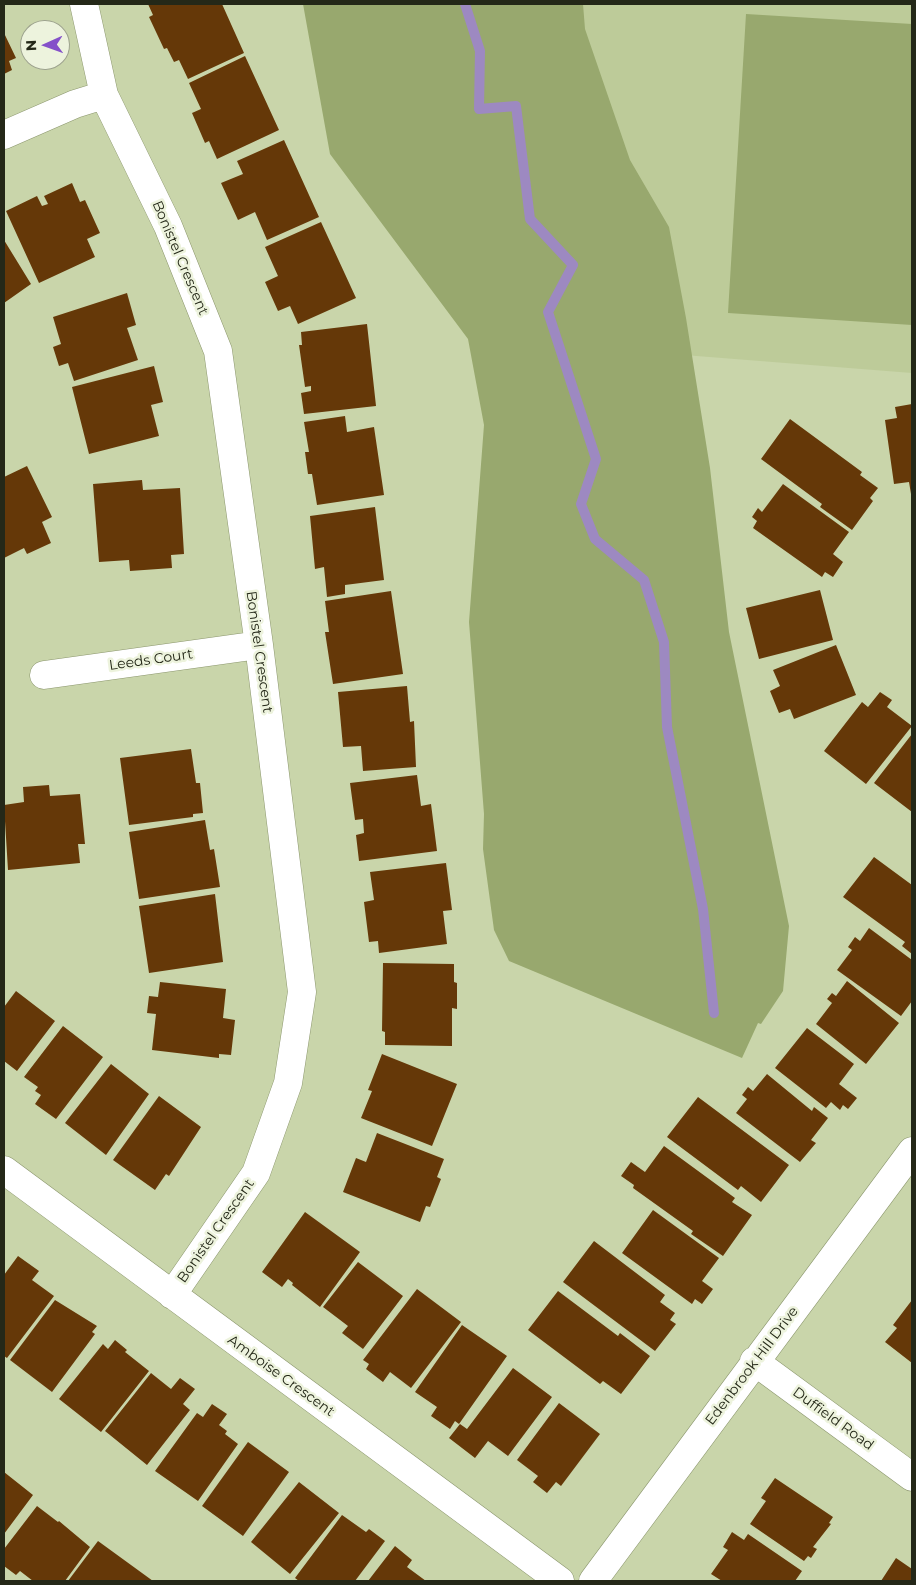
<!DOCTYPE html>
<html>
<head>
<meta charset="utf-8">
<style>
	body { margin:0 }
	#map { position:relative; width:916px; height:1585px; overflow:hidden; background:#c9d5aa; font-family:Montserrat,sans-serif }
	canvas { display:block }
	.frame { position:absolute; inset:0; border:5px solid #242818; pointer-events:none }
	.north { position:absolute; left:20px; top:20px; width:50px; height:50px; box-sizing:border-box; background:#edf3dd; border:1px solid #9da28e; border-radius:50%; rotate:268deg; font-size:14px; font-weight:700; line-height:20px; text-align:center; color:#242818 }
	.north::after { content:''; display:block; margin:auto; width:18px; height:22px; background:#8551c9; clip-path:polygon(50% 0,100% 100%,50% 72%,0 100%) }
</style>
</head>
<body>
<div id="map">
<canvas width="916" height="1585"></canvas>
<div class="frame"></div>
<div class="north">N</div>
</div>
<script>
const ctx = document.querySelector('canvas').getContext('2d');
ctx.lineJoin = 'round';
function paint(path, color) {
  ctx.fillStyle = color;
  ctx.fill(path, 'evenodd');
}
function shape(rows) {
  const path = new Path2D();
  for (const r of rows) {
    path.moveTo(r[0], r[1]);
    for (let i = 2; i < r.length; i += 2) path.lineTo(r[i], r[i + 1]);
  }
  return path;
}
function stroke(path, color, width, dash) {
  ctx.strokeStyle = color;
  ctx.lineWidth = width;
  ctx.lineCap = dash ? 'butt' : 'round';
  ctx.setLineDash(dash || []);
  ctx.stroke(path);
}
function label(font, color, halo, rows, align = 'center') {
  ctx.font = font + ' Montserrat,sans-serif';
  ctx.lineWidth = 5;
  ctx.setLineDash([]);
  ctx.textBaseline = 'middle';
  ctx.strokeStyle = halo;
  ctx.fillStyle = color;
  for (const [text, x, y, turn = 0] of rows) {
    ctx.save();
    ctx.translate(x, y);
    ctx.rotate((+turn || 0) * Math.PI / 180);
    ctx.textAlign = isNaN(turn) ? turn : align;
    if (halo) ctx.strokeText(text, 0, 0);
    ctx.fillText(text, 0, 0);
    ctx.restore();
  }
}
paint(shape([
	[559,4,912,4,912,373,684,355]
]), '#bdcb99');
paint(shape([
	[303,4,583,4,585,29,630,160,669,227,686,318,710,468,729,632,789,926,783,991,761,1024,758,1023,742,1058,509,961,494,930,483,849,484,814,469,622,484,425,468,339,330,154],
	[746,14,912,24,912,325,728,313]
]), '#98a86e');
stroke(shape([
	[465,4,480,51,479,109,516,106,530,219,573,265,548,312,596,459,581,504,595,539,644,580,664,642,667,727,703,909,714,1013]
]), '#9d89c1', 10);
paint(shape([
	[148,4,222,4,244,53,188,79,179,60,174,62,167,48,164,49,149,17,153,15],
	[4,33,16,58,9,61,12,70,4,74],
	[245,56,279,130,217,159,209,141,205,143,192,113,201,109,189,83],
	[284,140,319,217,267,240,255,212,238,220,221,183,243,174,237,161],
	[72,183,80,202,85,200,100,233,87,239,95,257,39,283,6,211,37,196,42,206,48,204,44,196],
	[321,222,356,298,298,324,290,306,278,311,265,282,278,276,265,247],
	[4,240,31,284,4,303],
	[127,293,136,325,127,328,138,360,74,381,68,363,59,366,53,347,61,344,53,317],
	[367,324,376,406,304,414,301,393,311,391,311,386,305,387,299,345,302,345,301,332],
	[154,366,163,402,151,405,159,436,89,454,72,387],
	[912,404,912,494,911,494,909,482,894,484,885,420,897,418,895,407],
	[345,416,347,432,374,427,384,495,317,505,312,474,308,474,305,452,309,452,304,422],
	[790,419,862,472,860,475,878,488,870,498,873,501,852,530,820,507,822,504,761,459],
	[27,466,52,517,42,522,51,543,27,554,24,548,4,558,4,477],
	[142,480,143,490,180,488,184,554,171,555,172,568,130,571,129,560,99,562,93,484],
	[783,484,849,532,833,554,843,562,833,577,825,572,822,577,753,528,757,521,752,517,758,508,762,512],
	[375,507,384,580,345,585,345,594,327,597,324,567,315,569,310,516],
	[820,590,833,640,759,659,746,608],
	[391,591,403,674,333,684,325,632,329,632,325,601],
	[836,645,856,695,794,719,790,709,779,713,770,691,780,686,773,670],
	[407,686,410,722,414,721,416,767,363,771,361,746,343,747,338,692],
	[880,692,892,700,887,707,912,726,866,784,824,751,862,702,868,707],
	[912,734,912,812,874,783],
	[191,749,196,783,200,783,203,813,193,814,193,817,129,825,120,758],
	[417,775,421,806,431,804,437,851,359,861,356,835,364,833,363,819,355,820,350,783],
	[49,785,50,796,80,794,85,844,78,844,80,863,8,870,4,805,24,802,23,787],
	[205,820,210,850,214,849,220,887,139,899,129,832],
	[874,857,912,885,912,954,902,946,905,942,843,897],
	[446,863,452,910,443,911,447,944,379,953,378,941,369,942,364,902,374,900,370,872],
	[215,894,223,962,149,973,139,906],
	[869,928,912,960,912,1001,901,1016,837,970,852,950,848,947,855,937,860,941],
	[383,963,454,964,454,982,457,983,457,1009,452,1008,452,1046,385,1045,385,1032,382,1031],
	[847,981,899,1023,866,1064,816,1024,832,1003,827,999,832,993,836,996],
	[160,982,226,989,223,1018,235,1020,231,1055,219,1054,219,1058,152,1050,156,1014,147,1013,149,996,158,997],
	[16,991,55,1021,17,1071,4,1061,4,1007],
	[63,1026,103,1057,56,1119,35,1104,41,1095,35,1091,38,1087,24,1077],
	[807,1028,854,1064,839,1084,857,1098,848,1109,843,1105,840,1110,831,1102,826,1108,775,1068],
	[382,1054,457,1084,432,1146,361,1118,372,1091,368,1090],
	[111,1064,149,1094,106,1155,65,1123],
	[767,1074,812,1111,814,1107,828,1118,811,1140,816,1143,800,1162,736,1113,747,1099,742,1095,748,1087,753,1091],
	[159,1096,201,1127,169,1176,166,1174,155,1190,113,1160],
	[698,1097,789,1165,761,1202,741,1186,738,1190,667,1137],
	[377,1133,444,1159,437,1177,441,1179,430,1207,426,1206,420,1222,343,1192,356,1158,366,1162],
	[664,1146,735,1198,732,1202,752,1215,723,1256,691,1234,693,1231,633,1188,634,1185,621,1176,631,1162,645,1172],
	[653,1210,719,1258,702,1281,713,1289,702,1304,695,1299,692,1304,622,1253],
	[305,1212,360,1252,320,1307,292,1285,293,1283,288,1279,282,1287,262,1272],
	[594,1241,665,1295,660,1302,675,1313,670,1320,676,1324,655,1351,563,1282],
	[18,1256,39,1271,32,1280,54,1296,7,1358,4,1356,4,1275],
	[358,1262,403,1296,363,1349,342,1333,348,1326,323,1307],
	[417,1289,461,1322,411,1388,390,1372,383,1382,366,1369,369,1364,363,1360],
	[558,1291,618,1336,620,1333,650,1356,621,1394,603,1381,600,1384,528,1330],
	[55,1300,97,1326,92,1332,95,1334,52,1392,10,1360],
	[912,1300,912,1363,885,1342,897,1328,893,1325],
	[462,1325,507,1356,459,1424,455,1421,450,1429,431,1416,437,1407,415,1392],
	[115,1340,127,1350,125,1352,149,1371,101,1432,59,1399,103,1344,108,1349],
	[513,1368,552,1397,508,1456,488,1441,475,1458,449,1438,460,1424,467,1429],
	[151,1373,171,1389,180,1378,195,1389,183,1404,190,1410,147,1465,105,1431],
	[559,1403,600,1434,561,1486,556,1482,547,1493,533,1482,538,1476,517,1460],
	[212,1404,227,1414,219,1425,227,1431,225,1434,238,1444,198,1501,155,1471,197,1413,203,1417],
	[248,1442,289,1472,243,1536,202,1506],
	[4,1472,33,1495,4,1534],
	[775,1478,833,1517,829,1523,831,1524,813,1547,817,1549,811,1558,808,1556,804,1561,750,1524,766,1501,761,1498],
	[299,1482,339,1513,290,1574,251,1542],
	[37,1506,58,1522,59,1521,90,1547,65,1581,33,1581,20,1571,16,1575,4,1566,4,1549],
	[342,1515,366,1532,369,1529,385,1541,355,1581,299,1581,295,1578],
	[732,1532,744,1540,748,1534,802,1571,795,1581,722,1581,711,1574,728,1550,723,1547],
	[98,1541,153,1581,68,1581],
	[395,1546,412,1560,407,1567,426,1581,368,1581],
	[896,1558,912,1569,912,1581,881,1581]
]), '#653808');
const minor = shape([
	[84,4,104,95,168,226,218,351,259,645,302,992,288,1083,256,1173,172,1295],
	[4,135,75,104,104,95],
	[44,675,259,645],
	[4,1170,560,1581]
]);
const tertiary = shape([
	[754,1361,912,1477],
	[593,1581,912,1151]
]);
stroke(minor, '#8b966d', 29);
stroke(tertiary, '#8b966d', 29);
stroke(minor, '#fff', 28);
stroke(tertiary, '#fff', 28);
label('14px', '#242818', '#edf3dd', [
	["Bonistel Crescent",180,258,67],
	["Bonistel Crescent",259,652,82],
	["Leeds Court",151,660,-8],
	["Bonistel Crescent",216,1231,-55],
	["Edenbrook Hill Drive",752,1366,-53],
	["Amboise Crescent",281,1376,36],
	["Duffield Road",833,1419,36]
]);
</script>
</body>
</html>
